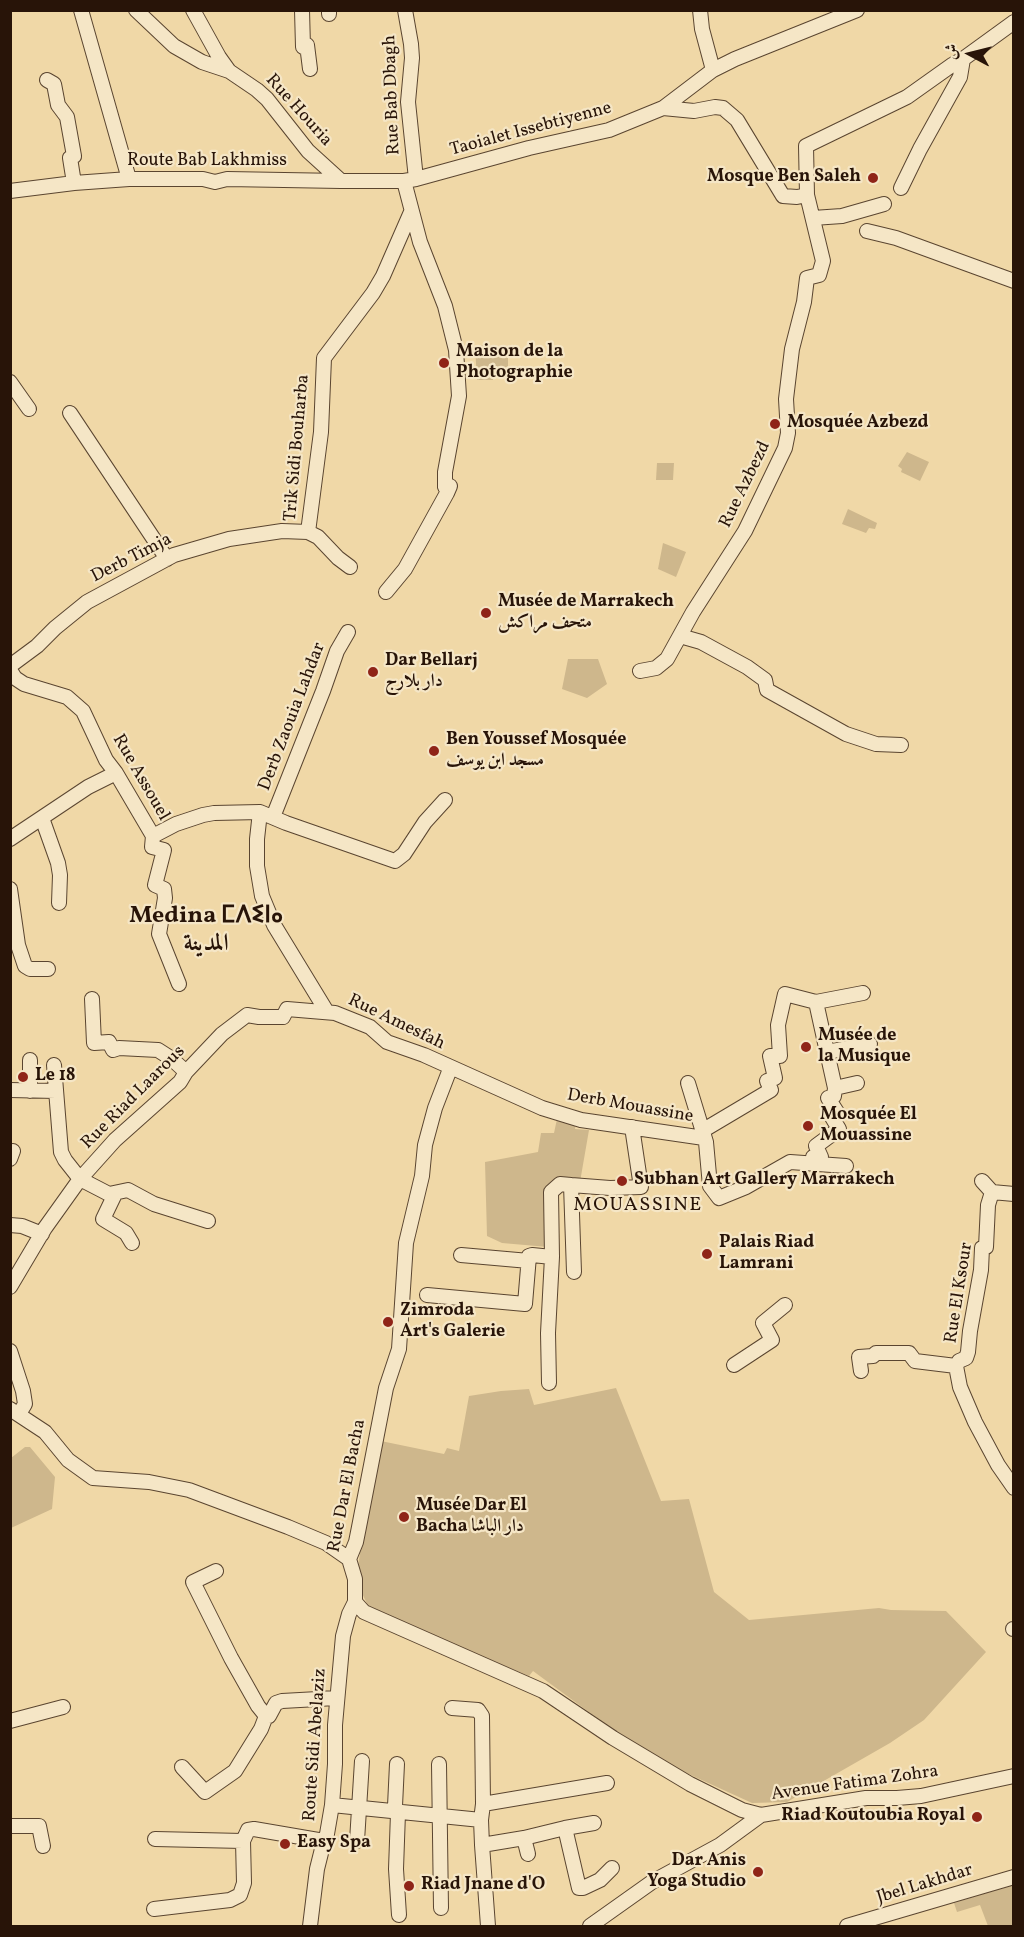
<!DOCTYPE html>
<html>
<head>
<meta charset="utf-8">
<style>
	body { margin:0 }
	#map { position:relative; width:1024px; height:1937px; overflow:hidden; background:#f0d8a7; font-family:Vollkorn,Amiri,serif }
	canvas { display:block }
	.frame { position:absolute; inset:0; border:12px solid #281408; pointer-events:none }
	.north { position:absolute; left:940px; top:24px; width:60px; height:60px; -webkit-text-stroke:4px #f5e6c6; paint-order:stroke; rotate:277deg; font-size:16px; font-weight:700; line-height:24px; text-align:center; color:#281408 }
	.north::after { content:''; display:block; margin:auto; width:21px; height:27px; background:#281408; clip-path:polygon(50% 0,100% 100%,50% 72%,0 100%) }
</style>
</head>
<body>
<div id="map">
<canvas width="1024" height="1937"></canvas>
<div class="frame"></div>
<div class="north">ش</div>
</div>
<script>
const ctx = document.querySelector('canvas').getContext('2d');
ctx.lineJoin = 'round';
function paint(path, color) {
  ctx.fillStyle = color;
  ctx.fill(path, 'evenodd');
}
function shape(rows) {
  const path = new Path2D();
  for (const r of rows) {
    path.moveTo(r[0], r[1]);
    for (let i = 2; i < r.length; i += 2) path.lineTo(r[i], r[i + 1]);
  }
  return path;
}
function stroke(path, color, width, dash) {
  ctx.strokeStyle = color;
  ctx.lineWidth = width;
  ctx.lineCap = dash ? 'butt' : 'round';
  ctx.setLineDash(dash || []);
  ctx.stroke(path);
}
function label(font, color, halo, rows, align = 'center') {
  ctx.font = font + ' Vollkorn,Amiri,"Noto Sans Tifinagh",serif';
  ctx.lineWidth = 4.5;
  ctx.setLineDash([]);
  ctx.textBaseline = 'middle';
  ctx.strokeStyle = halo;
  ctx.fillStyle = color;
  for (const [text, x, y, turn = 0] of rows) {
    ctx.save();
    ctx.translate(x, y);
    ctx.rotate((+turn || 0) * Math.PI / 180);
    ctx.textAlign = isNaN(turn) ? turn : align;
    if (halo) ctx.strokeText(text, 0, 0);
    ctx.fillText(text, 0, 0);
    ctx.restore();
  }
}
paint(shape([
	[489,345,490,347,508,347,508,373,493,373,493,380,477,380,475,346],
	[907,452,929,462,920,481,901,472,902,469,898,466],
	[657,463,674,463,673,480,656,480],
	[848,509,877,523,875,529,869,528,866,533,842,524],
	[663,543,686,552,676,577,658,569],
	[568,659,598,659,607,684,587,698,562,689],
	[557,1119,576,1123,575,1129,589,1130,580,1182,558,1183,548,1247,502,1243,487,1236,485,1162,538,1152,541,1133,554,1133],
	[616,1388,661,1501,689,1499,714,1592,749,1620,879,1608,891,1610,946,1611,986,1652,924,1720,890,1743,787,1802,752,1803,671,1766,616,1732,533,1671,529,1676,370,1610,361,1591,358,1567,376,1440,444,1454,447,1448,459,1451,469,1396,501,1391,529,1389,534,1405],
	[25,1447,30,1447,55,1477,52,1509,11,1528,11,1458],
	[1013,1885,1013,1926,988,1926,980,1905,957,1912,954,1903]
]), '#ceb78c');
const minor = shape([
	[81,10,129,179],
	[136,10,174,46,202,62,229,71,257,90,267,99,308,151,341,181],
	[193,10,219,57,229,71],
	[302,10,303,47],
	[405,10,411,44,412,58,408,102,416,179],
	[700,10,702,29,713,70],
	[329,14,329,10],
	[307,45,310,69],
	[47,80,54,84,58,105,67,117,74,156,70,158,74,183],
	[663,108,694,111,715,107,723,108,737,120,783,196,797,197,807,195],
	[901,188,920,149,960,77,963,59],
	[10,191,74,183,129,179,203,179,215,182,227,179,341,181,404,181,416,179,529,148,609,130,663,108,713,70,735,59,857,10],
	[813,218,842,216,884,204],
	[867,231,896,238,1014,281],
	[10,382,29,409],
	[70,413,167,559],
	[308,532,321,432,324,358,373,293,383,276,411,212],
	[386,592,405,569,447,493,450,486,445,487,445,472,459,396,456,350,445,306,420,242,404,181],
	[680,636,701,642,747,667,765,680,767,690,846,734,876,744,901,745],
	[10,666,37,646,55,628,87,602,174,555,229,539,282,531,308,532,318,537,338,558,350,567],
	[10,670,15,678,24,684,67,697,83,711,106,760,116,773,153,836],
	[640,671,656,668,667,659,693,612,745,531,785,448,788,433,786,399,792,349,804,302,807,278,819,275,823,261,807,195,806,146,907,97,952,65,963,59,1014,22],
	[260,812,257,839,257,866,262,896,274,925,327,1012],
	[273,817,323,691,337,651,348,632],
	[42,818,58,863,60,875,59,903],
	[153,836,176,824,203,815,214,813,260,812,286,823,395,861,404,854,425,822,445,800],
	[153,836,152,847,164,850,155,885,164,889,165,898,159,934,179,984],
	[10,839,88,787,116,773],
	[10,889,18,945,25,966,30,969,48,969],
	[92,999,94,1043,109,1042,113,1050,119,1048,158,1050,172,1059,186,1072],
	[827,1052,816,1002,863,993],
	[54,1065,61,1152,65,1160,80,1179,109,1194,128,1190,154,1204,208,1221],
	[688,1083,706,1142,710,1186,719,1198,746,1187,790,1162,846,1166],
	[835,1088,827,1052,870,1044],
	[10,1090,56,1091],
	[30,1091,30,1060],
	[702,1131,771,1090,767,1081,775,1078,770,1056,780,1056,778,1025,785,994,816,1002],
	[10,1159,13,1151],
	[814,1164,813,1157,821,1157,816,1146,839,1129,830,1114,837,1112,828,1098,834,1096,835,1088,857,1083],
	[982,1181,992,1192,1014,1194],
	[992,1192,988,1205,986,1247,982,1248,981,1270,970,1331,968,1352,966,1358,959,1361,956,1366,960,1387,975,1422,998,1465,1014,1488],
	[115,1194,103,1219,126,1233,132,1243],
	[10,1225,22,1226,42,1234],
	[461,1255,529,1261],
	[574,1272,571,1185,610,1188,641,1187,632,1127],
	[10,1287,45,1228,80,1179,115,1140,180,1082,186,1072,222,1034,247,1015,259,1017,283,1017,287,1009,335,1013,370,1027,387,1042,424,1055,542,1108,581,1120,704,1138],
	[427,1295,525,1304,529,1256,532,1255,552,1257],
	[10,1351,23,1391,25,1404,19,1414],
	[734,1365,772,1340,763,1323,785,1305],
	[861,1371,859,1357,873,1356,876,1353,909,1353,915,1361,956,1366],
	[549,1383,548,1333,552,1257,551,1192,560,1184,571,1185],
	[10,1409,45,1432,68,1460,93,1478,149,1482,189,1490,288,1527,326,1543,349,1559,355,1579,355,1602,364,1612,543,1691,613,1738,690,1784,742,1810,761,1815],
	[349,1559,356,1542,359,1527,386,1388,399,1349,406,1243,422,1176,425,1145,435,1108,450,1069],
	[216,1571,193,1582,231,1658,258,1706,266,1716,269,1716,276,1703,282,1701,336,1698],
	[1013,1629,1014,1629],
	[452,1708,478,1710,482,1716,483,1804,481,1820],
	[10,1721,63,1707],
	[397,1764,395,1806,398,1813,396,1869,399,1915],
	[439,1764,441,1908],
	[182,1767,205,1792,235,1771,261,1729,266,1716],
	[483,1804,607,1783],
	[332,1805,481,1820,482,1845,524,1838,528,1854],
	[10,1826,39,1826,43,1846],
	[565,1828,594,1823],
	[524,1838,565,1828,579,1888,583,1888,600,1880,612,1868],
	[155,1839,243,1841],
	[357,1841,362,1761],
	[482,1845,488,1926],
	[154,1909,230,1900,240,1895,244,1883,243,1841,248,1830,254,1829,324,1841],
	[310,1926,317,1869,324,1841,327,1834,332,1805,335,1764,335,1725,343,1636,349,1614,355,1602],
	[590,1926,652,1882,720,1845,761,1815,866,1798,897,1798,921,1796,1014,1776],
	[847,1926,1014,1877]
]);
stroke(minor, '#5a4530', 16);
stroke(minor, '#f5e6c6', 14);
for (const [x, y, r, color] of [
	[873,178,6,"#8f2418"],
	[444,363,6,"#8f2418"],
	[775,424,6,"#8f2418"],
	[486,613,6,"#8f2418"],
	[373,672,6,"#8f2418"],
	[434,751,6,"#8f2418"],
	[806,1047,6,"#8f2418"],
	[23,1077,6,"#8f2418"],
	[808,1126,6,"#8f2418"],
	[622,1181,6,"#8f2418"],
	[707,1254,6,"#8f2418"],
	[388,1322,6,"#8f2418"],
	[404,1517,6,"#8f2418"],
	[977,1817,6,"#8f2418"],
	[285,1844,6,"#8f2418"],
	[758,1872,6,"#8f2418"],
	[409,1886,6,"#8f2418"]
]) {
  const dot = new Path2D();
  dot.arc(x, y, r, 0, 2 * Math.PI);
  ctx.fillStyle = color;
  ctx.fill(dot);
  stroke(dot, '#f5e6c6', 2);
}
label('18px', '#281408', '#f5e6c6', [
	["Rue Bab Dbagh",393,95,-92],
	["Rue Houria",298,111,48],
	["Taoialet Issebtiyenne",531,130,-15],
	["Route Bab Lakhmiss",207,162],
	["Trik Sidi Bouharba",298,448,-85],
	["Rue Azbezd",746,485,-64],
	["Derb Timja",132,559,-27],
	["Derb Zaouia Lahdar",293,717,-69],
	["Rue Assouel",140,778,60],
	["Rue Amesfah",396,1023,26],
	["Rue Riad Laarous",134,1098,-45],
	["Derb Mouassine",630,1107,10],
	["Rue El Ksour",960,1293,-81],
	["Rue Dar El Bacha",348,1486,-79],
	["Route Sidi Abelaziz",316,1745,-86],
	["Avenue Fatima Zohra",855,1784,-8],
	["Jbel Lakhdar",925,1885,-17]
]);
label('bold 18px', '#281408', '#f5e6c6', [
	["Mosque Ben Saleh",861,178,"right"],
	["Maison de la",456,353],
	["Photographie",456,374],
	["Mosquée Azbezd",787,424],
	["Musée de Marrakech",498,603],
	["متحف مراكش",498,624],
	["Dar Bellarj",385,662],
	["دار بلارج",385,683],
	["Ben Youssef Mosquée",446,741],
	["مسجد ابن يوسف",446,762],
	["Musée de",818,1037],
	["la Musique",818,1058],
	["Le 18",35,1077],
	["Mosquée El",820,1116],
	["Mouassine",820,1137],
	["Subhan Art Gallery Marrakech",634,1181],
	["Palais Riad",719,1244],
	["Lamrani",719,1265],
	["Zimroda",400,1312],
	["Art's Galerie",400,1333],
	["Musée Dar El",416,1507],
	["Bacha دار الباشا",416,1528],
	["Riad Koutoubia Royal",965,1817,"right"],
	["Easy Spa",297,1844],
	["Dar Anis",746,1862,"right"],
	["Yoga Studio",746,1883,"right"],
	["Riad Jnane d'O",421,1886]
], 'left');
ctx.letterSpacing = '1.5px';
label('20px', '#281408', '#f5e6c6', [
	["MOUASSINE",638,1206]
]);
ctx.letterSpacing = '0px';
label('bold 24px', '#281408', '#f5e6c6', [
	["Medina ⵎⴷⵉⵏⴰ",206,918],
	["المدينة",206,946]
]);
</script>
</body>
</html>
